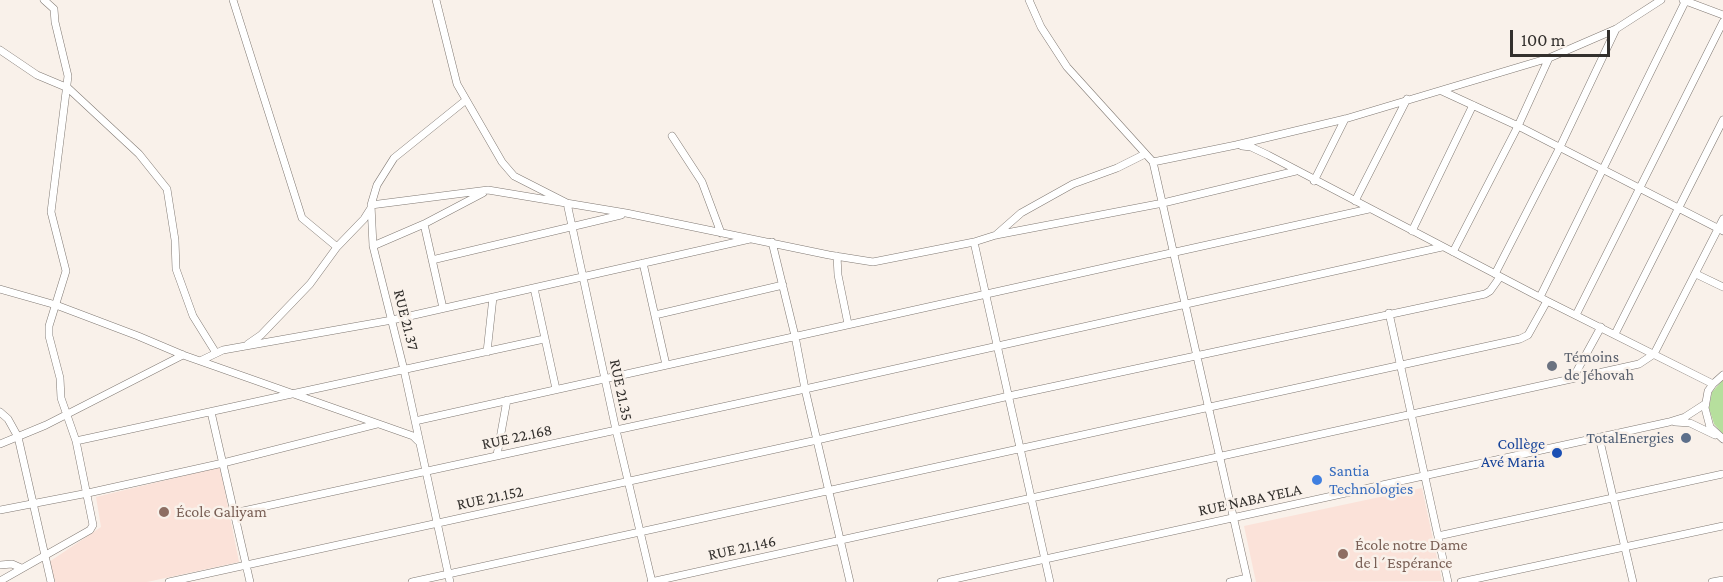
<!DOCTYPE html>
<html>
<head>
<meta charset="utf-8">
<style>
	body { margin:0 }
	#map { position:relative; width:1723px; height:582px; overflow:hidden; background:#f9f1ea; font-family:"Crimson Pro",serif }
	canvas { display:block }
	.scale { position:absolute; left:1510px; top:30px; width:100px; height:27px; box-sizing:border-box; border:3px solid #33302d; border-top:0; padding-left:8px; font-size:18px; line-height:21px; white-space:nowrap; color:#33302d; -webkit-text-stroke:4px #f9f1ea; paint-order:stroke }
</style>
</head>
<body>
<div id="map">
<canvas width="1723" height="582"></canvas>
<div class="scale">100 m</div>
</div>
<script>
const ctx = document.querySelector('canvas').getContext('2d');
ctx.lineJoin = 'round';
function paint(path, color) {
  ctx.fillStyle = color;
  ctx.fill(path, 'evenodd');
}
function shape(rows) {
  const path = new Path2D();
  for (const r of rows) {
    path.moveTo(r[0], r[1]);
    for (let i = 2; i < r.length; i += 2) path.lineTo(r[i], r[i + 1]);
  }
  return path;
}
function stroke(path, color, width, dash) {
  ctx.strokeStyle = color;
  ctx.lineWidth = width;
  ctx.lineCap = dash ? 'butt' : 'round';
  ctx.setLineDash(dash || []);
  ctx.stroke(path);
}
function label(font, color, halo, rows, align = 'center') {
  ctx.font = font + ' "Crimson Pro",serif';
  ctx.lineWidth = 5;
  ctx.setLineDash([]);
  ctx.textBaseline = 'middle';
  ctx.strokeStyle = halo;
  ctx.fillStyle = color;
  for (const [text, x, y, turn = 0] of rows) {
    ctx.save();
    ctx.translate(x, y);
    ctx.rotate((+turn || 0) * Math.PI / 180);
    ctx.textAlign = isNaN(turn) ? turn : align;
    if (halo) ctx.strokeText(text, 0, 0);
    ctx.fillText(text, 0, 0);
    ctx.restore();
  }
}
paint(shape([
	[220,467,239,562,147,582,55,582,49,562,101,527,96,497],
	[1422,488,1442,581,1256,582,1244,526]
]), '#fbe2d9');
paint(shape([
	[1723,380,1723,434,1714,424,1709,408,1712,392]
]), '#b6df9d');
const minor = shape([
	[233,0,302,218,337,247],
	[436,0,457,84,502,162,514,176,567,203,616,430,652,582],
	[1029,0,1041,27,1067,67,1153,162,1248,582],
	[1683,0,1723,15],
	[0,50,37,75,68,88,139,154,167,189,175,240,176,269,193,316,216,353],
	[1442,91,1518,126,1723,231],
	[672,136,702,182,721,233],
	[1242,146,1251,147,1268,155,1547,301,1713,384],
	[1153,162,1236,145,1345,119,1549,58,1616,29,1661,0],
	[1314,181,1345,119],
	[1355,201,1407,99],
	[371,205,488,190,626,213,829,255,873,262,974,242,996,235,1163,203,1296,171],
	[424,224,443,308],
	[1412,231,1473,105],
	[996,235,1021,213,1073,184,1117,168,1145,154],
	[772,242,795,336,805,389,850,582],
	[974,242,1050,582],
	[373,246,424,224,483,193],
	[1453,252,1518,126,1549,58],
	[837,256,838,275,848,324],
	[432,260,621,215],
	[643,263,666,365],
	[1495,274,1560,147,1616,29],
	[1696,274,1723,287],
	[534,288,556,389],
	[0,289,56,305,138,336,183,355,413,436,418,441],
	[1540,297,1685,2],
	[1389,313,1448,582],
	[655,315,783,285],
	[1576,315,1723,22],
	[1615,334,1723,120],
	[248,344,261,335,310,284,337,247,364,219,371,208],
	[487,352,493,297],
	[202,360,223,350,392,320,750,239],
	[1723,375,1713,384,1708,391,1705,408,1710,427,1723,439],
	[1573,378,1601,327],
	[0,412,8,419,18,437,51,582],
	[211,412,250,582],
	[415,421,1369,209],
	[1675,422,1690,423,1715,435],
	[1599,437,1633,582],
	[76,441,544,339],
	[0,444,46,425,183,355],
	[497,455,507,400],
	[0,510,88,493,223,463,377,424],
	[234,513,805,389,1442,247],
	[1438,536,1723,474],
	[0,565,12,564,21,568],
	[0,581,90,530,93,525,76,441,61,398,60,378,49,336,49,326,66,271,51,212,68,76,55,22,54,9,44,0],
	[169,582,817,440,1009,396,1485,294,1490,291,1500,277],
	[412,582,1520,339,1528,335,1547,301],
	[450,582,404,370,373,246,371,205,377,185,394,158,466,100],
	[651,582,1639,364,1654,354,1723,219],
	[941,582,1669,422,1685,417,1705,404],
	[1230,582,1247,578],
	[1461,582,1723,526],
	[1712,582,1723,580]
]);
stroke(minor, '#807973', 8);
stroke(minor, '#fff', 7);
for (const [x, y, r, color] of [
	[1552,366,6,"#6b7280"],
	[1686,438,6,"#5c6f8a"],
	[1557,453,6,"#1a4fb4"],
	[1317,480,6,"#3f7fe0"],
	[164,512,6,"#8d6e63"],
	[1343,554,6,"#8d6e63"]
]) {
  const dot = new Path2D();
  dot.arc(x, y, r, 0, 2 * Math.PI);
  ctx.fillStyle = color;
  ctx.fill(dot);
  stroke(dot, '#f9f1ea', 2);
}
label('16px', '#33302d', '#f9f1ea', [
	["RUE 21.37",406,320,76],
	["RUE 21.35",621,390,78],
	["RUE 22.168",517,437,-12],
	["RUE 21.152",490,498,-12],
	["RUE NABA YELA",1250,500,-12],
	["RUE 21.146",742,548,-12]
]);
label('16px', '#5b616d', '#f9f1ea', [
	["Témoins",1564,357],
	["de Jéhovah",1564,375]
], 'left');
label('16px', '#4e5e75', '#f9f1ea', [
	["TotalEnergies",1674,438]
], 'right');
label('16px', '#164399', '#f9f1ea', [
	["Collège",1545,444],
	["Avé Maria",1545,462]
], 'right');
label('16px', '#366cbe', '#f9f1ea', [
	["Santia",1329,471],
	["Technologies",1329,489]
], 'left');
label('16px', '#785e54', '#f9f1ea', [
	["École Galiyam",176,512],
	["École notre Dame",1355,545],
	["de l´Espérance",1355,563]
], 'left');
</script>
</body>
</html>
